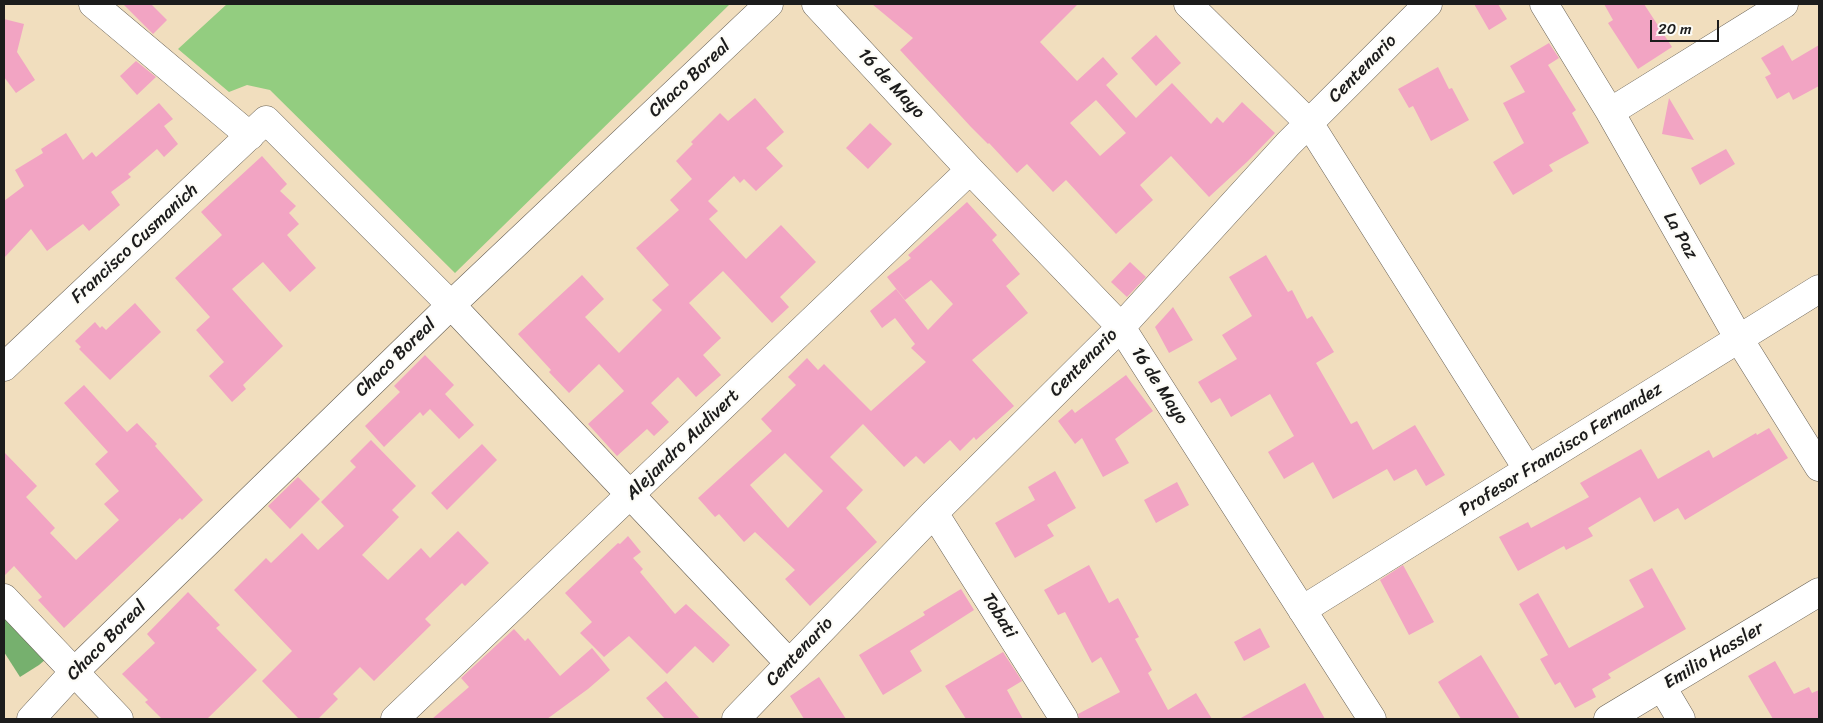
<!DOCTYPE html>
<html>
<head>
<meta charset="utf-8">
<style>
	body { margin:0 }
	#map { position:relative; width:1823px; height:723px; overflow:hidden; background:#f1debe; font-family:Sriracha,sans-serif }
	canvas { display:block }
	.frame { position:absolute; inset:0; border:5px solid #1c1c1c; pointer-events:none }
	.scale { position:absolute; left:1650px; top:20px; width:69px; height:22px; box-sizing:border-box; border:2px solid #1c1c1c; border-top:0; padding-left:6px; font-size:15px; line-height:18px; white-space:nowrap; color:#1c1c1c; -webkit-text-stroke:4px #fdfcf7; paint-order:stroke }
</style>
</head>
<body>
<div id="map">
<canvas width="1823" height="723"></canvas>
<div class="frame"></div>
<div class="scale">20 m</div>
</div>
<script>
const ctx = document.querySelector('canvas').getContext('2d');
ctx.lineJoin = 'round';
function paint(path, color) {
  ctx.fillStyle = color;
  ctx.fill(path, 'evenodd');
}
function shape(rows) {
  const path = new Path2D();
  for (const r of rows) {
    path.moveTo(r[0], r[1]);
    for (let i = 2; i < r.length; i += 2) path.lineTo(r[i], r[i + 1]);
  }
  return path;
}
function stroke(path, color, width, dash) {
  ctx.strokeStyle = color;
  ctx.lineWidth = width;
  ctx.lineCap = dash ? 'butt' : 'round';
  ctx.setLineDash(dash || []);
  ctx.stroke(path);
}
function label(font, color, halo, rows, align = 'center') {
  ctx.font = font + ' Sriracha,sans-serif';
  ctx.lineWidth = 4.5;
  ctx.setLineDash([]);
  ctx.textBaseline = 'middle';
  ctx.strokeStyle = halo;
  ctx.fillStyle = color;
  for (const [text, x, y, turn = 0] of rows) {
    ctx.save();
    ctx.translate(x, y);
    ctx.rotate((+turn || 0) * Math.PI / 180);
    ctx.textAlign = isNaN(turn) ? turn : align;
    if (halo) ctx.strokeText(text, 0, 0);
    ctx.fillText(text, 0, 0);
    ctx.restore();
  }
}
paint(shape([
	[227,4,730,4,455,273,270,90,247,85,229,92,178,49]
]), '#93cd80');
paint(shape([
	[4,618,46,659,39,665,20,677,4,652]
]), '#76b06e');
paint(shape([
	[123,4,151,4,167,20,153,34],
	[872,4,1078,4,1040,42,1077,81,1103,57,1118,74,1106,85,1136,118,1172,83,1211,124,1217,117,1223,123,1242,102,1275,133,1248,161,1209,197,1171,156,1140,185,1153,200,1116,234,1066,180,1053,192,1027,164,1017,173,989,143,988,144,971,127,900,50,913,38],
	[1096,100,1126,133,1100,156,1070,123],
	[1474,4,1498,4,1507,19,1489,30],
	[1604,4,1644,4,1672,47,1638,69,1608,23,1613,20],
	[4,19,24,24,17,52,35,80,16,93,4,77],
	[1156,35,1181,63,1156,86,1131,58],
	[1549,43,1559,58,1548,65,1576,110,1572,113,1589,143,1549,165,1553,171,1513,195,1493,162,1524,143,1503,103,1525,92,1510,66],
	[1783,45,1792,61,1819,45,1819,86,1793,100,1789,92,1777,99,1765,77,1771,74,1761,58],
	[136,61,156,77,137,95,120,76],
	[1438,67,1449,89,1452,88,1469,120,1431,141,1413,106,1409,108,1398,89],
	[755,98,784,132,766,148,783,166,756,191,744,179,740,183,734,176,708,201,718,211,709,219,746,259,781,225,816,262,780,297,789,307,772,323,723,271,689,303,721,338,703,355,721,375,696,397,678,377,651,403,669,422,654,436,647,429,617,456,588,424,624,391,599,364,569,393,549,372,551,370,518,334,582,275,604,299,585,317,619,353,662,310,652,300,669,285,636,248,679,210,670,200,692,179,676,161,693,144,691,142,720,113,728,121],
	[1669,98,1694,140,1662,134],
	[159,103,173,119,164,126,178,144,164,157,157,149,128,174,131,177,111,192,120,205,89,231,83,224,47,251,31,229,4,258,4,201,24,186,15,170,43,153,41,149,66,133,83,160,92,152,96,157],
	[870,123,892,144,868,169,846,148],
	[1726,149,1735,164,1700,185,1691,168],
	[262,156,287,184,280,191,296,206,289,213,299,224,287,235,316,268,290,292,263,262,232,289,283,346,243,385,246,389,232,402,209,376,224,362,196,330,210,317,175,278,222,235,201,212],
	[967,202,997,235,992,240,1020,274,1006,286,1028,313,972,360,1014,406,976,440,974,437,960,451,950,440,924,464,916,456,904,467,863,424,830,457,863,490,846,508,877,542,810,606,785,579,795,570,755,532,744,542,719,514,715,517,698,498,772,431,761,419,796,385,788,377,807,358,818,370,824,364,871,411,926,362,911,348,915,344,895,318,882,328,870,311,896,289,928,330,953,304,931,280,905,300,887,277,911,258,908,255],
	[785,453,823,491,788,528,750,485],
	[1266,255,1288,292,1292,290,1307,319,1312,316,1334,352,1316,363,1351,424,1357,421,1373,450,1415,425,1445,475,1426,486,1416,469,1394,481,1387,469,1333,499,1313,462,1284,479,1268,452,1294,436,1270,394,1231,417,1220,398,1211,403,1198,382,1237,359,1222,335,1252,316,1229,277],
	[1130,262,1146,277,1127,297,1111,282],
	[135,303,161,332,110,380,79,349,81,347,75,341,95,322,100,328,102,326,106,330],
	[1173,307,1193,340,1169,353,1155,327],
	[425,355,454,385,445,394,474,425,459,439,430,409,423,416,420,412,384,447,365,426,400,392,394,386],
	[1126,375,1153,411,1115,439,1129,463,1103,477,1082,438,1075,444,1058,421,1072,409,1075,413],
	[84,385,127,432,137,423,157,444,155,446,203,500,182,520,180,518,64,628,38,600,42,597,14,566,4,576,4,452,37,486,26,497,55,528,50,533,76,560,119,520,104,504,119,491,95,464,108,452,64,403],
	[1769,428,1788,458,1685,520,1678,508,1654,522,1640,497,1588,528,1593,536,1566,550,1564,546,1518,571,1499,537,1528,522,1531,528,1589,497,1580,483,1641,449,1658,479,1709,450,1713,458,1756,433,1757,435],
	[371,440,416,486,392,510,399,517,362,555,388,580,421,548,430,558,458,531,489,563,465,586,462,583,425,619,431,625,374,681,360,667,333,694,338,699,318,719,299,719,262,681,292,651,234,590,266,558,271,563,302,533,318,550,344,526,321,502,356,467,350,461],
	[482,444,497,460,447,510,431,493],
	[1055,471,1076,508,1047,525,1054,536,1015,558,995,523,1035,500,1028,487],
	[298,477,320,499,290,529,268,506],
	[1177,482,1189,505,1156,523,1144,500],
	[628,536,641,552,633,558,643,569,640,572,675,614,686,604,730,645,713,663,695,646,667,674,629,636,604,657,580,633,592,622,565,593,618,543,620,544],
	[1089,565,1109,603,1118,598,1139,637,1135,639,1152,670,1148,673,1168,710,1196,693,1212,719,1079,719,1078,714,1120,692,1101,657,1092,663,1065,612,1058,615,1044,590],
	[1403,565,1434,622,1409,635,1380,580],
	[1652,568,1686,629,1608,674,1611,678,1592,689,1596,697,1575,708,1560,682,1555,685,1540,659,1548,655,1519,604,1538,593,1569,648,1644,607,1629,580],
	[961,589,974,610,910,651,922,671,883,695,859,655,925,615,923,612],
	[188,592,220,625,216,628,257,670,207,719,162,719,145,702,148,700,122,674,155,643,147,634],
	[1260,628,1270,647,1244,661,1234,642],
	[514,629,525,641,528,638,560,676,592,648,610,670,588,689,547,719,432,719,469,687,461,678],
	[1003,652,1022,681,1007,690,1023,719,966,719,945,686],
	[1481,655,1520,719,1461,719,1438,682],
	[1775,661,1794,694,1809,687,1812,693,1819,690,1819,719,1773,719,1748,676],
	[819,677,846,719,804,719,790,696],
	[666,681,700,719,665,719,646,698],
	[1305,683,1325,719,1239,719]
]), '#f2a4c3');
const minor = shape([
	[93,4,250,136],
	[816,4,970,170,1121,327,1372,719],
	[1188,4,1309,123,1528,470],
	[1544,4,1610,112,1739,339,1819,467],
	[1610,112,1784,4],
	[4,367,266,120,451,305,789,663],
	[934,513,1064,719],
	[4,598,119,719],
	[1302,610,1819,289],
	[1662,687,1681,719],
	[31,719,74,672,451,305,769,4],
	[395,719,970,170],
	[736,719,934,513,1121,327,1288,144,1428,4],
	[1608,719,1819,592]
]);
stroke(minor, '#676055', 29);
stroke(minor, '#fff', 28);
label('18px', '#1c1c1c', '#fdfcf7', [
	["Centenario",1363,69,-45],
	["Chaco Boreal",690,79,-43],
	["16 de Mayo",891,84,47],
	["La Paz",1680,236,60],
	["Francisco Cusmanich",135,244,-43],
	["Chaco Boreal",396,358,-44],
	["Centenario",1084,363,-45],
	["16 de Mayo",1159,386,57],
	["Alejandro Audivert",683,445,-44],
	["Profesor Francisco Fernandez",1561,450,-32],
	["Tobati",999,616,58],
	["Chaco Boreal",107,641,-45],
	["Centenario",800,652,-46],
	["Emilio Hassler",1714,656,-31]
]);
</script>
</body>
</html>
